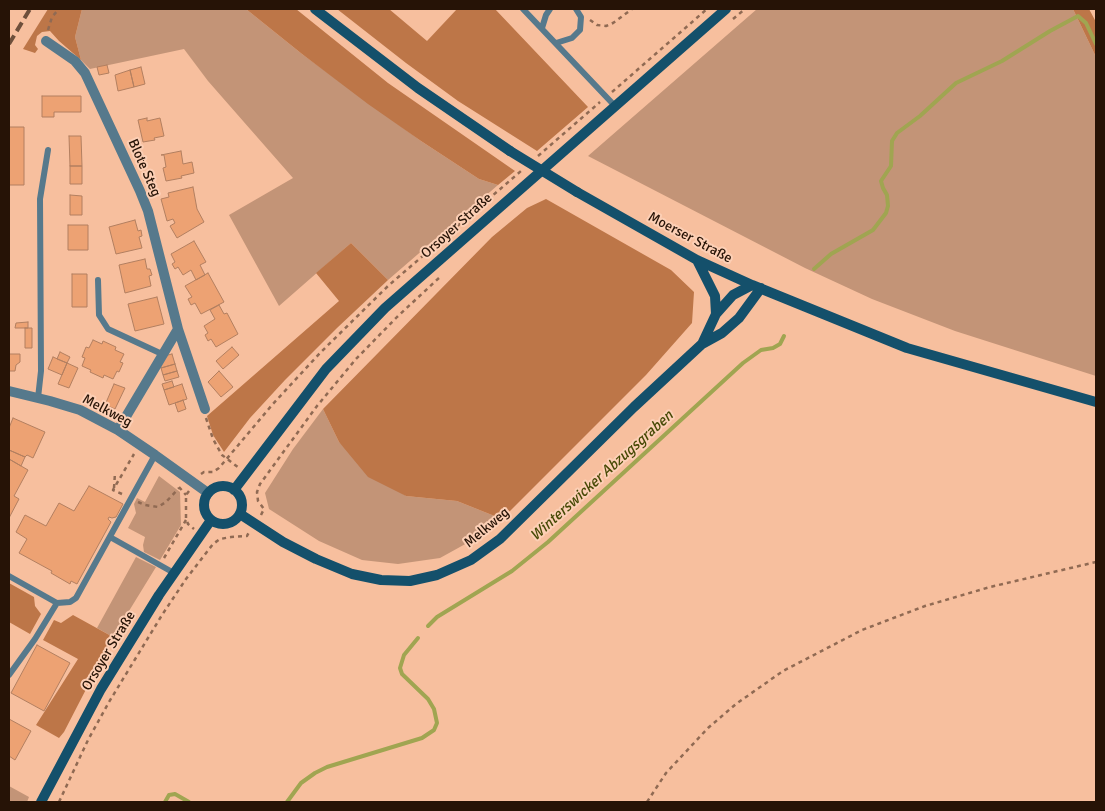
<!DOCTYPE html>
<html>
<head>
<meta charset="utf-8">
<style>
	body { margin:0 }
	#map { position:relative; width:1105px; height:811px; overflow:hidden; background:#f7bf9e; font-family:Signika,sans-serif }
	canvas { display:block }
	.frame { position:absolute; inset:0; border:10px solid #261306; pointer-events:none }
</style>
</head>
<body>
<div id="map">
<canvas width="1105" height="811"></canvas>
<div class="frame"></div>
</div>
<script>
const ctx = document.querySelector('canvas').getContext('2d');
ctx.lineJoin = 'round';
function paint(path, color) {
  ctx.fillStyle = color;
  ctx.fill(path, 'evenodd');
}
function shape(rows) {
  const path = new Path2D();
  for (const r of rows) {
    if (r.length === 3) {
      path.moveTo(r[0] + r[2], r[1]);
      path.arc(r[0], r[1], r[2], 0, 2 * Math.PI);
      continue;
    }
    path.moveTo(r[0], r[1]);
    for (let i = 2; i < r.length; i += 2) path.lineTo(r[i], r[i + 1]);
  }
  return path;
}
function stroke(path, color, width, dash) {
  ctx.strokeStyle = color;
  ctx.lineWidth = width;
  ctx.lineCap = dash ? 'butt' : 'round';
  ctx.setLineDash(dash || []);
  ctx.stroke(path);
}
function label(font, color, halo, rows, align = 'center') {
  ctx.font = font + ' Signika,sans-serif';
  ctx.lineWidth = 4;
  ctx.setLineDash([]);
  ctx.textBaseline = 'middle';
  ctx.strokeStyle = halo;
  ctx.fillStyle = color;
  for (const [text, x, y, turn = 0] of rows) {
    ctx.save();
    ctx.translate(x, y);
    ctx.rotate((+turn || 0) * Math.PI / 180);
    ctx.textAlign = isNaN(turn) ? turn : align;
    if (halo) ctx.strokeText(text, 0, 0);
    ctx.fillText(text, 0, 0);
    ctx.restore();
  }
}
paint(shape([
	[82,9,246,9,302,54,421,141,479,179,498,185,388,280,351,243,279,306,229,215,293,178,208,81,184,49,90,69,81,60,75,37],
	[757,9,1073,9,1096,57,1096,376,955,331,872,299,805,268,588,156],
	[323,409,339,442,406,496,457,501,502,519,469,542,440,558,398,564,362,560,319,541,269,509,265,493,293,449],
	[159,476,180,492,181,525,160,560,144,552,143,545,145,537,128,528,136,513,134,504,137,498,145,502],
	[136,557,156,567,113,637,97,628],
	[9,786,29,797,27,802,9,802]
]), '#c39477');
paint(shape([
	[48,9,82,9,75,37,81,60,59,41,50,31,42,32,37,36,35,45,38,49,35,53,23,49],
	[246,9,296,9,388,83,515,171,498,185,479,179,421,141,368,104,302,54],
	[337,9,389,9,427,41,457,9,495,9,588,107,537,151,458,101,406,63],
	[1073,9,1089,9,1096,22,1096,57],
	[546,199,671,270,694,292,692,323,646,375,502,519,457,501,406,496,368,477,339,442,323,409,492,237,527,208],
	[351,243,388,280,337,328,285,380,250,418,224,452,213,435,207,416,339,301,316,273],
	[9,583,34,597,35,606,41,614,30,634,9,622],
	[73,615,113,637,64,732,59,738,36,725,78,659,43,640,54,620,61,623]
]), '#bd7648');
stroke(shape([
	[814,269,831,254,873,230,886,213,888,206,887,195,883,188,881,181,891,166,892,141,897,133,920,116,956,83,1002,61,1050,31,1078,16,1086,23,1096,44],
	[428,626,437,617,512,571,548,542,743,363,761,350,773,348,780,344,784,336],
	[165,802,169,795,175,794,189,802],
	[287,802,301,783,315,773,327,767,422,738,434,730,437,723,434,709,428,699,402,674,400,668,404,655,418,638]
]), '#a0a551', 4);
const building = shape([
	[107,65,109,73,99,75,97,67,107,65],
	[141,67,145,84,134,87,130,70,141,67],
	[130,70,134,87,118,91,115,75,130,70],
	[42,96,81,96,81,112,54,112,54,117,42,117,42,96],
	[147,118,147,121,160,118,164,136,154,138,155,140,143,142,138,120,147,118],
	[9,127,24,127,24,185,9,185,9,127],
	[69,136,81,136,82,166,70,166,69,136],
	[181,151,183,164,192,162,194,173,181,176,182,178,166,181,163,168,166,167,164,155,161,155,181,151],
	[70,166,82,166,82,184,70,184,70,166],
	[193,187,197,209,204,222,177,238,170,226,175,223,173,219,167,221,161,199,169,197,168,193,193,187],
	[70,195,82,196,82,215,70,215,70,195],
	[135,220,138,231,141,230,142,236,139,237,142,248,116,254,109,227,135,220],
	[68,225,88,225,88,250,68,250,68,225],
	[194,241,206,262,200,265,205,275,196,280,191,270,183,275,178,267,175,269,172,264,175,262,171,254,194,241],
	[145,259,147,269,150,269,152,275,149,276,151,286,125,293,119,265,145,259],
	[208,273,224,302,201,314,195,303,191,305,188,299,192,297,185,286,208,273],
	[72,274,87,274,87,307,72,307,72,274],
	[157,297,164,324,135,331,128,304,157,297],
	[219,305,224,314,227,313,238,334,216,347,211,339,208,341,205,335,208,333,204,326,215,319,210,310,219,305],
	[28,322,28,328,15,328,16,323,28,322],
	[25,328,32,328,32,348,25,348,25,328],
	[93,340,102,344,103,341,116,347,115,350,124,354,120,362,123,363,119,372,117,371,113,379,104,375,103,378,90,372,91,370,82,366,85,358,82,357,86,347,89,348,93,340],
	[232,347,239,355,223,369,216,361,232,347],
	[60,352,70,357,67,363,57,359,60,352],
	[9,354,20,354,20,362,16,365,15,371,9,371,9,354],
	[172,354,175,364,161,368,160,364,164,356,172,354],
	[53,357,67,363,62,375,48,369,53,357],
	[67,363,78,368,69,388,58,384,67,363],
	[175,364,177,371,163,375,161,368,175,364],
	[177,371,179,377,165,381,163,375,177,371],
	[219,371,233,387,221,397,208,382,219,371],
	[172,381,174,387,164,390,162,384,172,381],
	[114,384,125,388,115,409,105,405,114,384],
	[182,384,187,399,169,405,164,390,182,384],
	[183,400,186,409,178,412,175,403,183,400],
	[13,418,45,432,33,458,27,455,25,457,9,450,9,428,13,418],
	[9,450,25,457,21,466,9,459,9,450],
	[9,459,28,470,14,496,19,499,9,518,9,459],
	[89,486,123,504,116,517,112,518,109,517,108,519,111,522,77,584,71,581,70,584,51,573,52,571,19,553,27,539,16,532,25,515,46,526,59,503,74,511,89,486],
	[37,645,70,663,44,711,11,693,37,645],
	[9,719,31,731,15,760,9,756,9,719]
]);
paint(building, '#eda273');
stroke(building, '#b27f60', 1);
stroke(shape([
	[733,19,745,9],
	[590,20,597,25,606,26,613,23,632,9],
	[48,30,52,17,59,9],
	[612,92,707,9],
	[538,156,600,102],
	[206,418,213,439,222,455,239,468],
	[201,474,204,472,213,472,219,468,272,405,320,353,388,286,521,171],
	[179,487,186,495],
	[114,488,115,473],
	[189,491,186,495,186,518,188,524,194,529],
	[122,494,113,490,134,454],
	[138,502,145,505,158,507,166,502,179,488],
	[261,515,264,509,258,501,257,492,260,484,317,406,356,359,397,317,440,277],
	[164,558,186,520],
	[59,802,88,740,109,702,162,615,186,579,213,544,220,539,231,537,247,536,249,532],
	[647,802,666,773,708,728,736,704,783,671,862,630,925,606,990,587,1096,562]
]), '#906a53', 2.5, [4, 4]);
stroke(shape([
	[523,9,614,105],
	[542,28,546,15,550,9],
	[556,43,572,38,580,30,581,17,576,9],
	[98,280,99,315,108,329,162,354],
	[38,398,41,371,40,199,48,150],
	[110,537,174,573],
	[9,576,57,603,70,602,76,598,155,455],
	[9,675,35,639,57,603]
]), '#56798c', 6);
stroke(shape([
	[46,41,75,61,85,73,140,191,148,211,178,329,118,430],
	[178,329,205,409],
	[9,391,50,401,80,410,118,430,155,455,208,493]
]), '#56798c', 10);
stroke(shape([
	[315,9,418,88,510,151],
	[577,192,697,260,752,285,907,348,1096,402],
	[697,260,715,296,716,314],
	[702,344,716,314,733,295,752,285],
	[223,505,19],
	[234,490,326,369,385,308,726,9],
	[240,514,283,542,316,559,352,574,381,580,410,581,437,575,471,560,500,539,634,407,702,344,722,333,739,318,761,288],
	[41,802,101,689,159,595,211,520]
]), '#14506b', 10);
stroke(shape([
	[9,44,30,9]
]), '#6e4f3b', 4, [10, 5]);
stroke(shape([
	[510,151,577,192]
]), '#14506b', 10);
label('14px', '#261306', '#fccfb5', [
	["Blote Steg",144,168,66],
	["Orsoyer Straße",457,226,-42],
	["Moerser Straße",690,238,28],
	["Melkweg",107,411,28],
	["Melkweg",487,528,-40],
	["Orsoyer Straße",109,651,-59]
]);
label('italic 15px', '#464905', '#fccfb5', [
	["Winterswicker Abzugsgraben",602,476,-42]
]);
</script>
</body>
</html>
